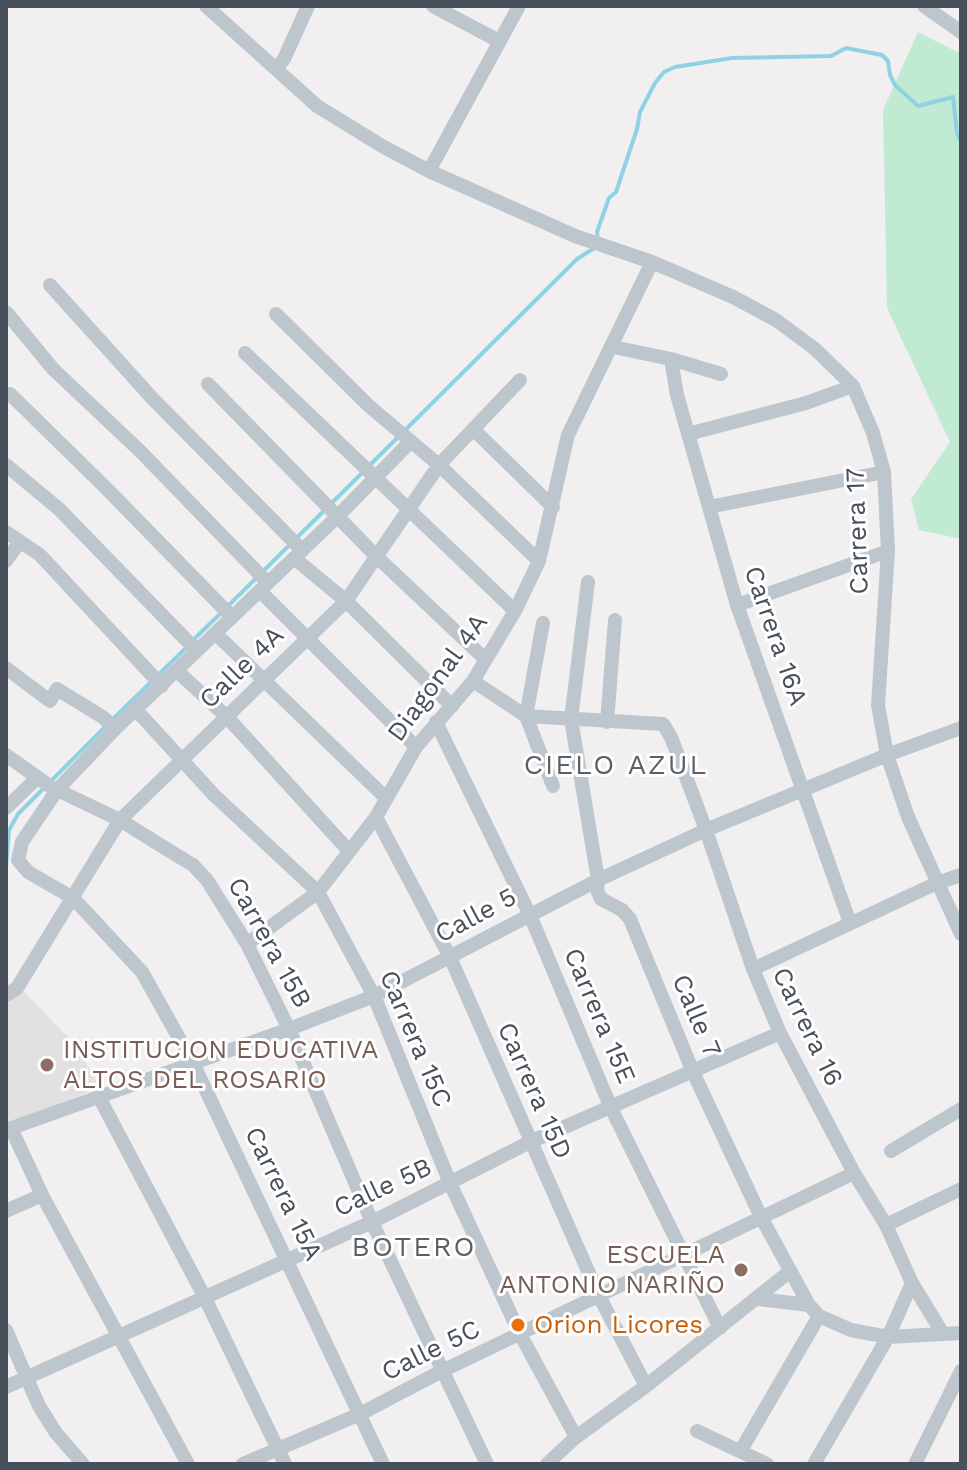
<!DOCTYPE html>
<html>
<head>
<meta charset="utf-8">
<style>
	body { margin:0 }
	#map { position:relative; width:967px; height:1470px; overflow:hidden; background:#f1efef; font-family:"Work Sans",sans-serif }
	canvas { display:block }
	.frame { position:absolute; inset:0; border:8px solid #48515b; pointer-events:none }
</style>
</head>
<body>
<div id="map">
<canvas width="967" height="1470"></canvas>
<div class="frame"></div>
</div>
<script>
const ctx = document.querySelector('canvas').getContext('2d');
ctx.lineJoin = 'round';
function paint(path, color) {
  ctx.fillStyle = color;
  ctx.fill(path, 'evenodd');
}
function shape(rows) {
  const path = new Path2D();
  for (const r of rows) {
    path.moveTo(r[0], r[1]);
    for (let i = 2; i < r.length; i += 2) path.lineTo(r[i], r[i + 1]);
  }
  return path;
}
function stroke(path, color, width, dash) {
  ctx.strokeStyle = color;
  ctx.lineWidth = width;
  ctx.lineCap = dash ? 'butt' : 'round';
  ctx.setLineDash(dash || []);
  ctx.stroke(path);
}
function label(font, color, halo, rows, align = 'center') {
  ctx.font = font + ' "Work Sans",sans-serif';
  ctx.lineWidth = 6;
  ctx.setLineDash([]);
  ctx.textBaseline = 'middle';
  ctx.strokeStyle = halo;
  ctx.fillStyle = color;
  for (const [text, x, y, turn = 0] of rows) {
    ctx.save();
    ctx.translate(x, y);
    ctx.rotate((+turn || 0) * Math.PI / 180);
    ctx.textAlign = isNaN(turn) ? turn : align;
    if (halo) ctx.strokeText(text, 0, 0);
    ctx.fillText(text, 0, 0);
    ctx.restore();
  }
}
paint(shape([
	[23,991,74,1043,100,1087,6,1126,6,1000]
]), '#e2e0e0');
paint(shape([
	[918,32,961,54,961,539,919,530,911,499,950,442,887,308,883,110]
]), '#c0ebd2');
stroke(shape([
	[598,240,597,232,609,198,616,192,637,129,640,112,655,83,664,72,675,67,732,58,831,56,846,48,882,55,888,61,890,75,895,85,918,106,953,97,957,133,961,142],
	[369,466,577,259,596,247],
	[227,607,363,472],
	[193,640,221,613],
	[113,719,187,647],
	[51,781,107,725],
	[6,867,9,830,18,814,45,787]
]), '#91d1e5', 4);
stroke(shape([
	[206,6,317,106,382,146,429,171,575,236,652,262,733,297,776,320,815,349,853,386,873,433,884,472,888,551,878,705,887,755,908,817,961,934],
	[433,6,499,41],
	[924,6,961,32],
	[276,69,284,59,308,6],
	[429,171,519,6],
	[50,285,152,398,302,550],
	[7,313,53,369,140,451,268,583],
	[276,314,369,406,439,465,539,561],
	[613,347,671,359,721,374],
	[245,353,515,611],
	[671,359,677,395,737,605,850,923],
	[208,384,377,557,484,658],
	[10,394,107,489,232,617],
	[473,429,553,507],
	[688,434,806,403,853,386],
	[6,465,59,509,196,650],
	[709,507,884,472],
	[6,532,40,555,162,686],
	[294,558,346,601,452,706],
	[6,561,19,543],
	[588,582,571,719,598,880,597,890,601,899,622,910,630,919,693,1072,761,1217,809,1305,819,1316,851,1330,888,1337,961,1333],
	[260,591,416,747],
	[737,605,888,551],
	[543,623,526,716,553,786],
	[216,634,386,798],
	[6,668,50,701,57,689,101,716,116,728],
	[177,671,227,717,349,851],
	[473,681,526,716,663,724,671,737,706,830,753,969,780,1033,854,1173,886,1225,912,1283,943,1334],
	[137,711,214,795,318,892,374,996,450,1183,520,1334,576,1437],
	[436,722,530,915,611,1108,720,1328],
	[607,722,615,620],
	[6,755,51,787,120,820,173,853,193,865,207,880,247,944,289,1029,372,1222,487,1464],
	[6,808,37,778],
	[376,817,450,957,599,1296,646,1386],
	[247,944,318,892,376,817,416,747,473,681,515,611,539,561,568,435,652,262],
	[753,969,937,883,961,875],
	[6,995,17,988,120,820,346,601,439,465,520,380],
	[99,1097,204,1296,285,1464],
	[11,1128,42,1195,188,1464],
	[6,1130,289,1029,374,996,598,880,706,830,887,755,961,728],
	[891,1151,961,1109],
	[6,1211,42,1195],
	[886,1225,961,1189],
	[758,1299,809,1305],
	[6,1330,39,1406,56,1433,83,1464],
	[6,1387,372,1222,530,1142,780,1033],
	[697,1431,767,1464],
	[741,1450,819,1316],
	[243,1464,360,1414,442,1371,854,1173],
	[383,1464,193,1063,142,972,73,898,28,872,18,860,22,842,57,790,116,728,338,516,411,441],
	[547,1464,576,1437,646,1386,789,1272],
	[814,1464,888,1337,912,1283],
	[915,1464,961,1371]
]), '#bec6cd', 14);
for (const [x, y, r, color] of [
	[47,1065,8,"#8d6e63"],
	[741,1270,8,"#8d6e63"],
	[518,1325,8,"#e8710a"]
]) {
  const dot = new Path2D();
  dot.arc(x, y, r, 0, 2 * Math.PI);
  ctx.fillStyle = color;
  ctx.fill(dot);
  stroke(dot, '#fff', 3);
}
label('26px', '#48515b', '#fff', [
	["Carrera 17",858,531,-92],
	["Carrera 16A",775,636,71],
	["Calle 4A",242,668,-44],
	["Diagonal 4A",438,678,-54],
	["Calle 5",476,916,-28],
	["Carrera 15B",269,943,61],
	["Carrera 15E",599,1016,67],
	["Calle 7",696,1016,67],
	["Carrera 16",807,1027,64],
	["Carrera 15C",415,1039,67],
	["Carrera 15D",534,1091,66],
	["Calle 5B",383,1188,-25],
	["Carrera 15A",283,1194,64],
	["Calle 5C",431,1351,-26]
]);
label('26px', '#785e54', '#fff', [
	["INSTITUCION EDUCATIVA",63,1050],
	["ALTOS DEL ROSARIO",63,1080],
	["ESCUELA",725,1255,"right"],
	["ANTONIO NARIÑO",725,1285,"right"]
], 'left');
label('26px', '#c56008', '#fff', [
	["Orion Licores",534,1325]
], 'left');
ctx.letterSpacing = '2px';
label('28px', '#5c5f63', '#fff', [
	["CIELO AZUL",616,766],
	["BOTERO",414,1248]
]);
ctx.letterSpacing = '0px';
</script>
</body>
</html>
